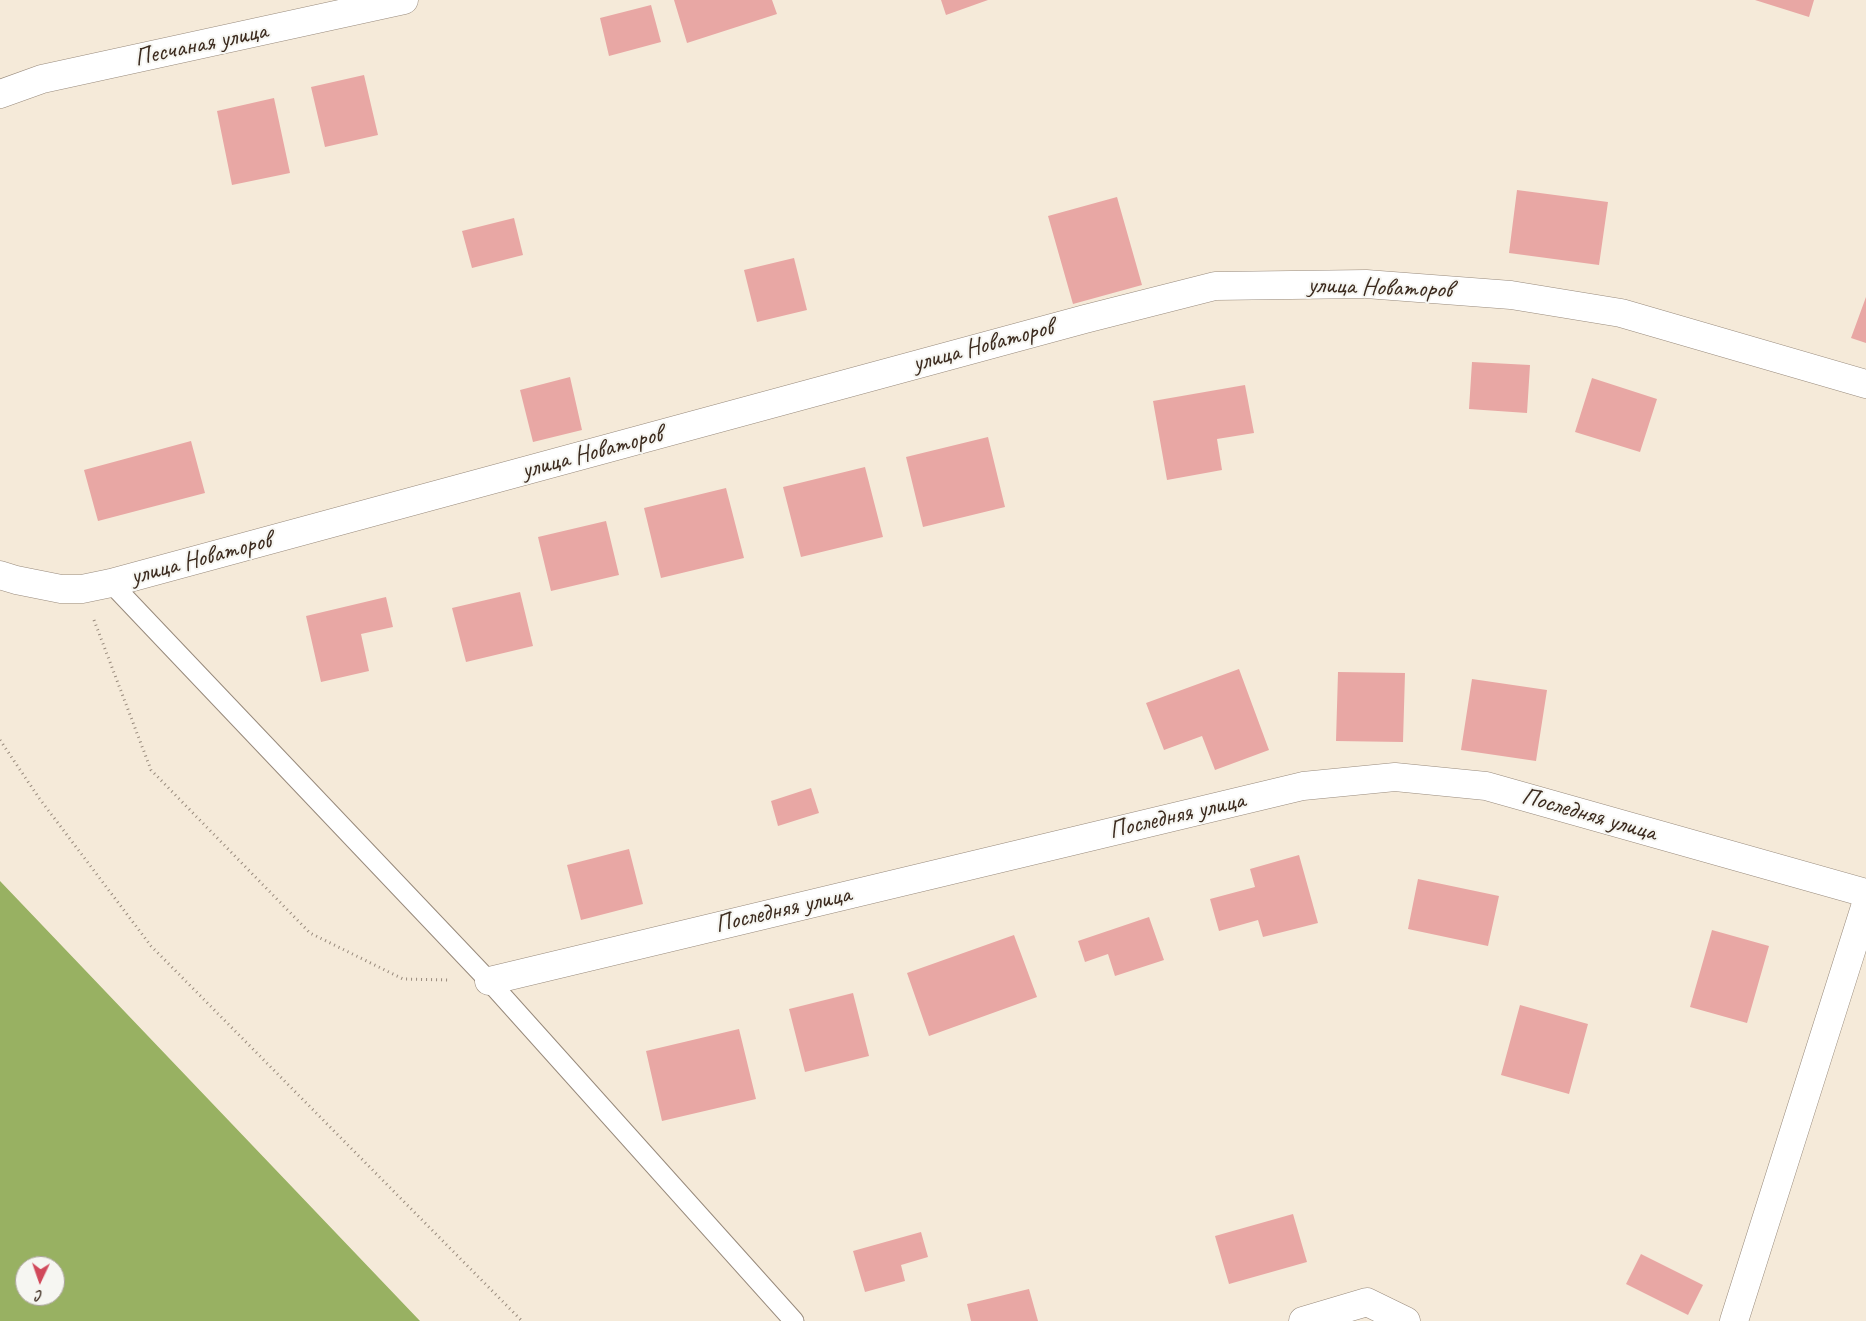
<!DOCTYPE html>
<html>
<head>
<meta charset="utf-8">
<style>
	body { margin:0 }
	#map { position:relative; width:1866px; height:1321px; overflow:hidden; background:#f5ead9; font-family:Caveat,sans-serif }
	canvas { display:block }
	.north { position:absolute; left:15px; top:1256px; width:50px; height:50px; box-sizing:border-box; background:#f6f6f2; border:1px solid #aba49d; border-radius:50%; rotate:183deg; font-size:14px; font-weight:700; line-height:20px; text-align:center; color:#3b2a1e }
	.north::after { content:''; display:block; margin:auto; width:18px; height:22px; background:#d1495b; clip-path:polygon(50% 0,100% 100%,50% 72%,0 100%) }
</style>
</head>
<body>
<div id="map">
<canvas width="1866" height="1321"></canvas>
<div class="north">С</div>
</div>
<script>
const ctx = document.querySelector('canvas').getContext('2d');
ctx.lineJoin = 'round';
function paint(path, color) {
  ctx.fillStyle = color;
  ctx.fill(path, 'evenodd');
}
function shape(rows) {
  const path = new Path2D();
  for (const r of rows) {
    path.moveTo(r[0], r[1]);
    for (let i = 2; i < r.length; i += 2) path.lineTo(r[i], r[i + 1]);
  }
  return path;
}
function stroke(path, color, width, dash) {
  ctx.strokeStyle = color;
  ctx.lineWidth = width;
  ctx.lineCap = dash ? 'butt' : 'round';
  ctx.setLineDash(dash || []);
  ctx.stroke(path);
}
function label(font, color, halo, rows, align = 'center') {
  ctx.font = font + ' Caveat,sans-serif';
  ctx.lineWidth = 4;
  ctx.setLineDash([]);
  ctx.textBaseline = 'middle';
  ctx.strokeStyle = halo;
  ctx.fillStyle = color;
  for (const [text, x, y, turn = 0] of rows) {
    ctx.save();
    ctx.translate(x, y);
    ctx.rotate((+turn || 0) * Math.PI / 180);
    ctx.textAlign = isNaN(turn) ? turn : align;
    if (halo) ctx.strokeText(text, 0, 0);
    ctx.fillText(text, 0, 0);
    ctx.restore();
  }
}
paint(shape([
	[0,881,420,1321,0,1321],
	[25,1266,55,1266,55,1296,25,1296]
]), '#98b162');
paint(shape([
	[674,0,772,0,777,14,687,43],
	[941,0,988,0,946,15],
	[1755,0,1814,0,1809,17],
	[651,5,661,42,609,56,600,18],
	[364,75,378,135,325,147,311,87],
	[274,98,290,173,232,185,217,111],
	[1517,190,1608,202,1599,265,1509,253],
	[1117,197,1142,285,1073,304,1048,216],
	[514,218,523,255,472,268,462,231],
	[794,258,807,310,757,322,744,270],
	[1866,297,1866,343,1851,338],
	[1472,362,1530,365,1527,413,1469,409],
	[570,377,582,430,533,442,520,390],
	[1592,378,1657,399,1640,452,1575,432],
	[1245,385,1254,433,1217,439,1222,470,1167,480,1153,401],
	[988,437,1005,507,923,527,906,457],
	[191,441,205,493,98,521,84,470],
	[865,467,883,537,801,557,783,487],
	[726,488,744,558,661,578,644,508],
	[606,521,619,575,551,591,538,537],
	[520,592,533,646,466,662,452,608],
	[386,597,393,627,361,634,369,671,321,682,306,616],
	[1239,669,1269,750,1215,770,1202,736,1164,750,1146,703],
	[1338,672,1405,673,1403,742,1336,741],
	[1472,679,1547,690,1536,761,1461,750],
	[811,788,819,813,778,826,771,801],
	[629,849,643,904,581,920,567,865],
	[1299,855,1318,923,1263,937,1258,920,1219,931,1210,899,1255,887,1250,869],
	[1418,879,1499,896,1488,946,1408,929],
	[1149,917,1164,960,1115,976,1108,954,1085,962,1078,941],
	[1712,930,1769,946,1747,1023,1690,1007],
	[1014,935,1037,997,929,1036,907,973],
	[853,993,869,1056,805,1072,789,1009],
	[1520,1005,1588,1024,1569,1094,1501,1075],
	[739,1029,756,1099,662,1121,646,1051],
	[1293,1214,1307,1262,1229,1284,1215,1236],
	[921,1232,928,1257,901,1265,905,1281,865,1292,853,1251],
	[1641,1254,1703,1285,1688,1315,1626,1284],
	[1029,1289,1038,1321,971,1321,967,1304]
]), '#e8a7a4');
const lane = shape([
	[111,583,489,981,794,1321]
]);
const street = shape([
	[0,94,42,79,404,0],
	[0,575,16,580,61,589,82,589,111,583,1085,319,1215,286,1366,284,1511,295,1621,313,1866,384],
	[489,981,1303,786,1395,777,1486,786,1866,893],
	[1303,1321,1367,1302,1406,1321],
	[1734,1321,1866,904]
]);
stroke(lane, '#988a7c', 21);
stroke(street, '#988a7c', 29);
stroke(shape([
	[94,620,151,770,310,933,403,979,449,980],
	[0,740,39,798,151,946,522,1321]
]), '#988a7c', 3, [1, 4]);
stroke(lane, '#fff', 19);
stroke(street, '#fff', 28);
label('25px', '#3b2a1e', '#f6f6f2', [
	["Песчаная улица",201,45,-12],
	["улица Новаторов",1380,288,2],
	["улица Новаторов",983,346,-15],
	["улица Новаторов",592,453,-15],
	["улица Новаторов",201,559,-15],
	["Последняя улица",1589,815,16],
	["Последняя улица",1177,816,-13],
	["Последняя улица",783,910,-13]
]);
</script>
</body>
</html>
